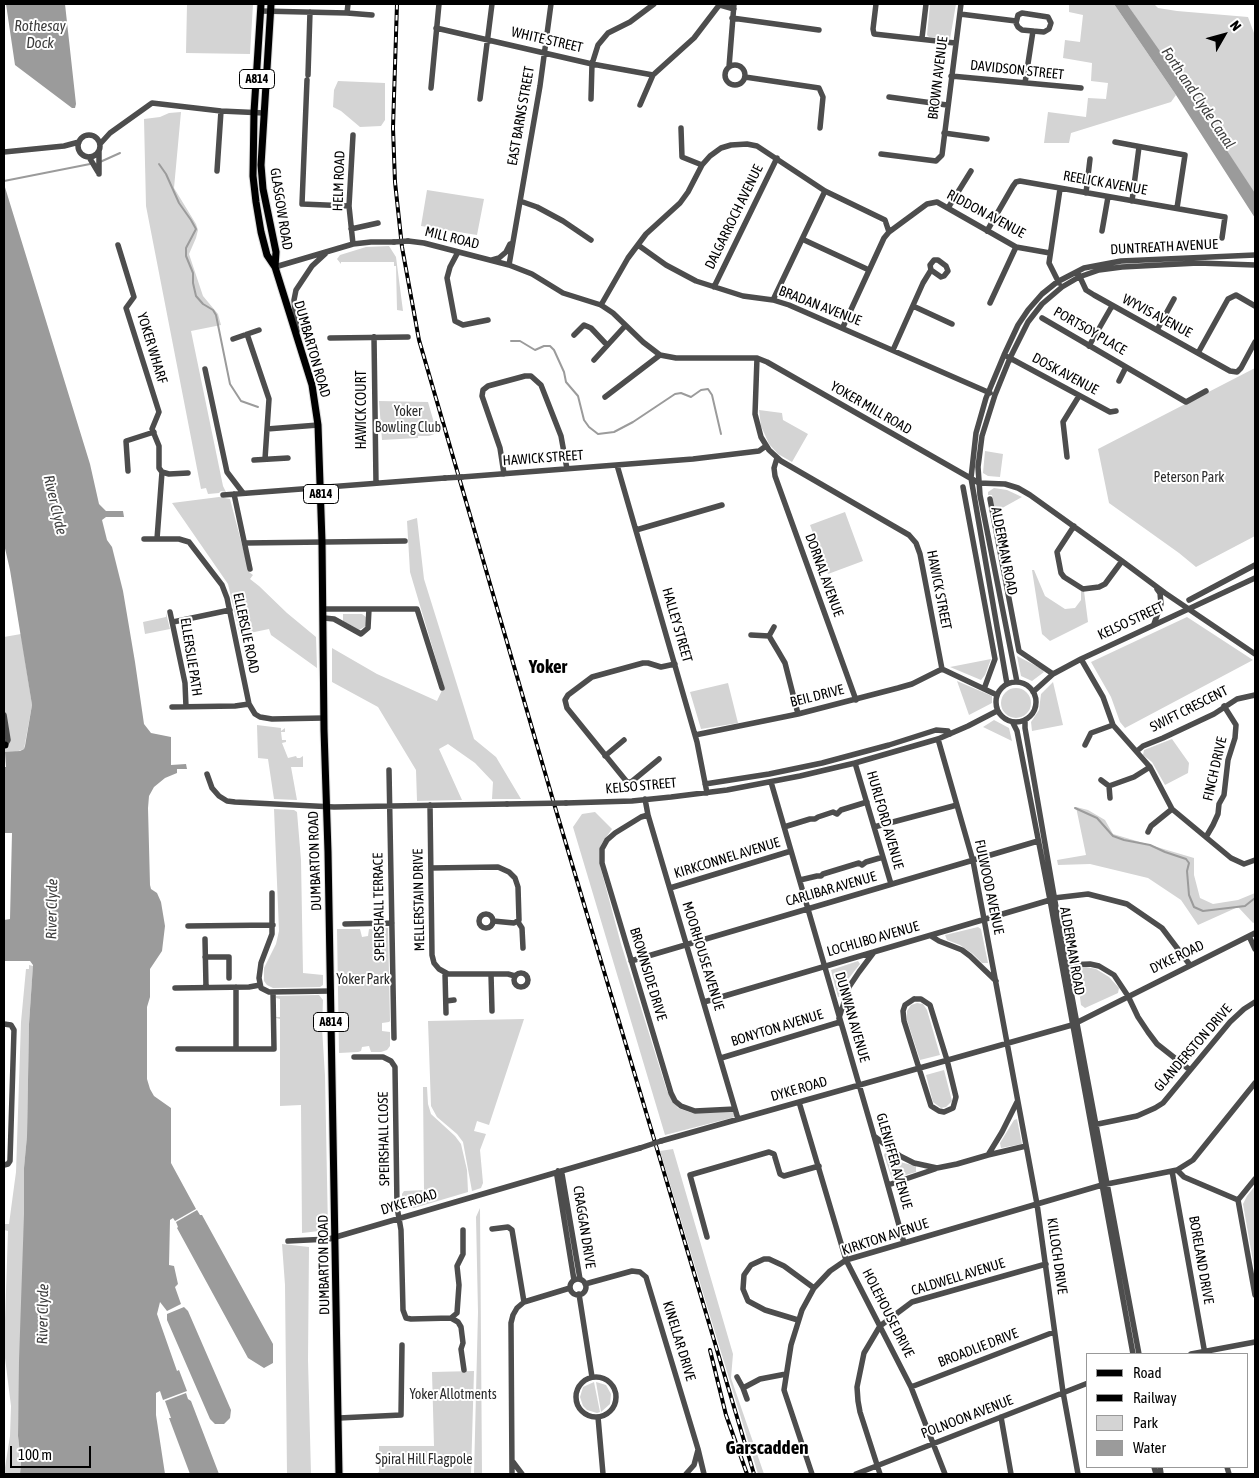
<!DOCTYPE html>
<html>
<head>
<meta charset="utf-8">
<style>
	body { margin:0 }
	#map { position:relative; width:1259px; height:1478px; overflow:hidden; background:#fff; font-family:"Asap Condensed",sans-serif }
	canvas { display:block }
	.frame { position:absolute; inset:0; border:5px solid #000; pointer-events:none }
	.legend { position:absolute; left:1086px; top:1353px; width:162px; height:115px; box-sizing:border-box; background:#fff; border:1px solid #999; margin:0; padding:6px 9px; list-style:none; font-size:15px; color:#000 }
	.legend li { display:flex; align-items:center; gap:10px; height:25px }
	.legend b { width:25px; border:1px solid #999 }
	.north { position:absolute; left:1199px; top:10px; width:50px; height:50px; -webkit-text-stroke:4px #fff; paint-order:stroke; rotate:52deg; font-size:14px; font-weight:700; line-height:20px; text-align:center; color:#000 }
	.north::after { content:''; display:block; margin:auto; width:18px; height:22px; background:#000; clip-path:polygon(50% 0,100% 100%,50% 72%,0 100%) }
	.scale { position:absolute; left:10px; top:1446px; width:81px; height:22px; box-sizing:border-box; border:2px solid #000; border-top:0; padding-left:6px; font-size:15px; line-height:18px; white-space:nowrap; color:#000; -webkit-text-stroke:4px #fff; paint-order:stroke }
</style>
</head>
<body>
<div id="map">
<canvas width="1259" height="1478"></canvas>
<div class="frame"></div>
<ul class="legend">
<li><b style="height:6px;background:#000"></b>Road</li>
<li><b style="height:6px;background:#000"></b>Railway</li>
<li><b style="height:14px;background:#d4d4d4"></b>Park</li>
<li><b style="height:14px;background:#9b9b9b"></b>Water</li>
</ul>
<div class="north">N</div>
<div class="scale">100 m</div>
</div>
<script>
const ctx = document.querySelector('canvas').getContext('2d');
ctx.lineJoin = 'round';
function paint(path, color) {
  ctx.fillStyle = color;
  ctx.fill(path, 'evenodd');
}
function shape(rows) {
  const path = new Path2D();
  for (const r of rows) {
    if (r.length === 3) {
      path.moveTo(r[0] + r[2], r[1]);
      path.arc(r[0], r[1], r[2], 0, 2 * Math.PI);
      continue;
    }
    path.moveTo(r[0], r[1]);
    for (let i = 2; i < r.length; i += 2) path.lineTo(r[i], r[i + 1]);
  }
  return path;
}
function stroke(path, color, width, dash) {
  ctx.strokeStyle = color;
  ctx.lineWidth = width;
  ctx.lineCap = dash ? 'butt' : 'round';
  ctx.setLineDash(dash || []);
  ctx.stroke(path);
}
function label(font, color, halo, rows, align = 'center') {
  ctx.font = font + ' "Asap Condensed",sans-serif';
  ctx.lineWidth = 4;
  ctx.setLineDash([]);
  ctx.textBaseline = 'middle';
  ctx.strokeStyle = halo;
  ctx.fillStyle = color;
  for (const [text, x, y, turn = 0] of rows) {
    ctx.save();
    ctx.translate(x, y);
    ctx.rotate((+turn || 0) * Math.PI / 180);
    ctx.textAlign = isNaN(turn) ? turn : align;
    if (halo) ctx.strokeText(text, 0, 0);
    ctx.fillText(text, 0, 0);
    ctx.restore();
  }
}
paint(shape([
	[187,4,253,4,250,54,186,53],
	[930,4,956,4,950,39,929,37,927,35],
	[1069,4,1114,4,1176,95,1171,102,1071,133,1069,143,1044,143,1048,112,1086,117,1088,98,1106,99,1108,83,1091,81,1092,63,1063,58,1065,40,1080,42,1083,15,1069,12],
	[1127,4,1154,4,1158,8,1177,11,1248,17,1254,33,1255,33,1255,193],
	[338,81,385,83,385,120,381,126,360,127,341,111,333,107,334,90],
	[181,112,174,188,196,224,198,230,196,238,189,254,203,296,218,314,221,325,191,331,223,486,226,492,221,491,219,493,208,494,206,488,201,489,146,206,144,119,160,117,169,113],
	[427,190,484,199,477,235,421,226],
	[389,246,396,257,403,311,397,310,396,266,394,266,394,262,341,262,341,264,337,259,340,255,366,247],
	[1255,368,1255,536,1196,567,1179,553,1109,503,1098,449],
	[379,401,428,402,437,433,429,436,418,436,418,438,382,440],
	[759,410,782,413,783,420,808,434,792,462,778,454,769,444,761,426],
	[985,451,1003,454,1000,477,988,476,983,473],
	[994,488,1007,490,1022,497,995,512,992,495,988,495,988,492],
	[219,497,230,499,247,564,249,572,253,575,250,579,259,586,287,613,316,637,317,668,271,635,269,629,240,635,228,584,172,503],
	[845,512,863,561,828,574,810,525],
	[417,518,424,579,474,739,496,757,521,799,492,799,493,782,475,763,448,744,439,749,462,800,417,801,416,770,378,707,332,682,332,648,377,674,437,701,444,686,410,572,407,521],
	[1032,570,1034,570,1045,596,1065,609,1075,608,1081,600,1081,591,1084,591,1088,622,1050,641,1042,634],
	[166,613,170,629,145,634,143,622,166,617],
	[343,614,362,614,366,617,366,626,359,630,343,621],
	[1187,617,1253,660,1125,728,1120,722,1111,697,1091,662],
	[21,634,32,705,24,749,13,753,5,752,5,745,8,739,4,715,4,637],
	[1017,656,1042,669,1044,672,1032,681,1021,676],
	[991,659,985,675,981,680,950,667],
	[957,681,992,696,992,703,969,715],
	[1053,682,1063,725,1032,731,1031,722,1039,710,1041,694],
	[728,683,738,723,701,729,690,692],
	[1016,703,15],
	[994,720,1009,728,1012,741,983,727],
	[257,725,281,728,281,731,285,728,285,732,281,732,282,740,286,740,286,742,282,743,288,758,296,756,297,758,300,758,303,756,303,767,291,767,297,800,274,799,268,759,258,758],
	[1172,739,1189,763,1188,773,1165,785,1152,762,1143,755,1144,750],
	[1076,807,1088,810,1105,820,1113,834,1194,858,1194,875,1200,898,1213,904,1238,900,1255,893,1255,922,1253,923,1238,907,1198,925,1181,900,1148,878,1090,864,1058,865,1057,860,1086,855],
	[274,809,294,810,297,812,301,860,303,973,323,975,323,985,320,987,273,988,267,985,264,981,264,968,276,944,279,931],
	[595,812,612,829,602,843,599,850,599,862,621,944,667,1091,678,1108,692,1113,733,1111,735,1117,665,1135,573,827,582,814],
	[978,927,981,929,988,963,982,963,973,954,960,945,947,940,945,935],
	[388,928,390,1021,389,1022,382,1023,382,1031,390,1032,390,1046,387,1050,381,1052,371,1052,369,1046,362,1047,361,1051,358,1052,339,1053,337,929,360,929,362,937,368,936,369,929],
	[858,961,860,964,849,978,842,996,838,997,831,970],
	[29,965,33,966,29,1024,27,1136,24,1168,24,1231,18,1436,21,1462,20,1474,4,1474,10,1436,11,1406,4,1350,8,1231,4,1230,4,1224,9,1224,16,1172,21,1022,26,969,29,969],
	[1081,966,1096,969,1109,977,1119,988,1118,993,1085,1008,1081,1005,1076,969],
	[319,995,323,1000,322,1028,325,1076,328,1230,302,1233,301,1105,280,1106,280,1019,276,1018,276,1017,280,1017,280,999,276,998,276,996],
	[917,1003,923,1004,927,1010,940,1055,920,1060,907,1020,907,1011,911,1005],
	[524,1019,489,1125,477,1121,474,1131,486,1134,480,1150,483,1183,481,1188,472,1191,463,1142,457,1134,437,1117,431,1106,428,1021],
	[944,1070,952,1101,946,1107,941,1108,933,1102,926,1075],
	[423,1087,427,1087,428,1104,431,1114,455,1136,461,1144,467,1170,468,1192,414,1208,403,1208,402,1194,404,1191,424,1190],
	[1017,1119,1022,1144,1001,1148,1000,1143,1014,1120],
	[673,1149,733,1354,731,1378,764,1474,758,1474,660,1151],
	[886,1151,896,1161,916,1166,916,1172,892,1179,884,1155],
	[1255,1186,1255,1273,1243,1204,1247,1196],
	[480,1208,482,1474,474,1474,478,1312,476,1217],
	[282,1244,309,1247,308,1360,311,1474,287,1474,285,1285],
	[474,1371,471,1474,376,1474,379,1472,379,1446,434,1446,432,1372],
	[594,1382,600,1412,597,1413,587,1410,583,1406,580,1397,583,1387],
	[596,1382,606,1385,611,1394,610,1404,601,1412]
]), '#d4d4d4');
paint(shape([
	[6,4,65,4,76,104,75,108,72,108,15,65],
	[1114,4,1127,4,1185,87,1255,193,1255,218,1176,95],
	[4,184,90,464,99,504,106,511,123,511,124,517,106,517,102,520,107,540,112,547,123,591,135,662,144,724,151,733,171,737,171,765,186,764,187,769,177,769,177,773,165,778,154,787,149,796,148,808,150,885,151,889,157,893,161,902,165,926,162,951,150,969,150,997,147,1007,147,1079,150,1089,154,1096,171,1108,171,1163,196,1209,175,1221,173,1218,170,1220,169,1265,174,1266,178,1284,175,1287,181,1304,167,1311,160,1302,157,1314,177,1371,179,1370,187,1391,163,1400,160,1391,156,1393,156,1415,165,1474,20,1474,21,1462,18,1436,19,1361,24,1214,24,1168,27,1136,29,1024,33,965,30,961,4,961,4,920,10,919,12,833,4,833,4,767,6,767,5,752,20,751,24,749,25,746,32,705,10,570,4,544],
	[197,1210,200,1215,202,1215,273,1344,273,1363,264,1368,248,1358,177,1228,178,1227,176,1222],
	[184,1307,188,1311,231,1410,230,1418,224,1424,215,1424,210,1419,167,1320,167,1314],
	[186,1393,188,1399,191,1401,219,1474,190,1474,169,1418,171,1418,165,1401]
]), '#9b9b9b');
stroke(shape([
	[100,162,120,153],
	[159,164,166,174,179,203,191,220,196,229,186,248,186,256,193,273,193,283,196,296,203,304,213,310,216,315,230,384,241,401,258,407],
	[4,181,90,164],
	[511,341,520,341,535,350,544,346,550,346,554,350,564,372,566,382,578,396,584,420,589,427,598,434,614,432,633,422,675,394,681,393,691,397,701,390,708,389,712,395,721,434],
	[1075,808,1097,818,1113,836,1124,840,1150,845,1165,852,1186,859,1189,863,1187,871,1189,895,1194,907,1203,911,1245,906,1255,898]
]), '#9b9b9b', 2);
const major = shape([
	[261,4,254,112,253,176,256,202,261,232,267,255,275,267,312,385,318,425,322,542,324,730,328,852,339,1474],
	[271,4,261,165,263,189,276,252,275,267],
	[4,745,5,745]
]);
stroke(major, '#dbdbdb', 9);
stroke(shape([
	[876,4,873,29,874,34,955,43],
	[720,5,734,9],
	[261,11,347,13,372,15],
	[347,13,348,4],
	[1022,13,1048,17,1051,23,1049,29,1044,32,1022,30,1018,27,1016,23,1018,15,1022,13],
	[960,14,1016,21],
	[732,18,819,30],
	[436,28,592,64,653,75],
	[922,38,926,4],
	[735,75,10],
	[729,67,734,4],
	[308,75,310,12],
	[951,76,1081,88],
	[745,77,819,88,823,97,820,128],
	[307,80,302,204,349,206],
	[1025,83,1033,31],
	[431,88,439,4],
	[889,97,947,105],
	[480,99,492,4],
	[591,99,592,64,598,45,608,33,630,22,654,4],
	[640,105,653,75,694,38,720,4],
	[681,128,682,157,702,165],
	[944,133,987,139],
	[89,146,11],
	[1115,142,1185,155,1177,208],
	[100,144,110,133,152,103,221,111,264,113],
	[4,152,64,146,79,142],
	[881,154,936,161,942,155,961,4],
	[89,157,98,172],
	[217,171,221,111],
	[99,174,99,151],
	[1086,193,1090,159],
	[520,201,537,207,563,221,591,240],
	[1132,201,1139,147],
	[948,208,971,171],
	[351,229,378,223],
	[987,231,1013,186,1016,182,1020,181,1225,217,1222,238],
	[1102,231,1108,197],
	[889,232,927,204,937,202,1016,247,1050,253],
	[802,239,869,270],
	[408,241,424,243,509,265,532,274,563,293,601,305,613,313,643,342,660,355,676,358,757,358,767,362,979,483,1005,484,1018,488,1030,495,1122,561,1165,593,1255,654],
	[353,244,349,206,353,135],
	[118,245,134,297,126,308,159,412,152,429,159,446,159,468,162,472,169,474,188,473],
	[638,245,666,265,696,281,743,296,773,300,789,305,990,393],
	[458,252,450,267,447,278,455,321,463,325,488,320],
	[492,260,499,258,506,252,510,244],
	[509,265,540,86,551,4],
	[275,267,353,244,371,242,394,242],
	[1079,275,1086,290,1094,295,1230,371,1237,372,1241,368,1255,342],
	[1059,283,1049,263,1060,189],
	[714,287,777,158],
	[773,300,825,191],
	[990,303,1016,247],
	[601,305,628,258,646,234,680,203,688,192,702,165,710,156,721,148,731,145,747,144,757,146,825,191,885,220,889,232,884,238,843,327],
	[913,306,952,324],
	[1042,318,1186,402,1206,391],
	[1157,330,1174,299],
	[297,331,294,300,296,290,312,266,325,254],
	[247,334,269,399,265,459],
	[574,335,584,325,591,328,607,345],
	[374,337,376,483],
	[330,338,408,337],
	[233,339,259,330],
	[1089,346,1112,306],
	[893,350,923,283,931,270,930,265,934,260,938,260,946,266,948,271,944,276,941,277,931,270],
	[1198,353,1228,299,1236,295,1255,306],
	[1008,357,1110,412,1116,411],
	[757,358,755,414,761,437,769,450,781,461,909,535,916,543,920,554,942,669],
	[594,360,625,326],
	[205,369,227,472,243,493],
	[1119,381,1126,367],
	[605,397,660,355],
	[267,429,318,425],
	[1067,457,1063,422,1079,396],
	[777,458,774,468,775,476,856,700],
	[254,460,288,458],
	[617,465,697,742,707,793],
	[128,471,126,441,154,432],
	[504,474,500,448,482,396,483,390,488,386,525,376,531,376,541,385,561,436,567,469],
	[462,477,693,459,759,451,766,446],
	[963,487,995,659,984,689],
	[234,494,250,569],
	[223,495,445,478],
	[990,499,1019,651,1053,674],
	[1074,526,1057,552,1061,573,1064,577,1083,589,1099,587,1105,584,1122,561],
	[636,530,722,505],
	[144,539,179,539,189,542,222,585,227,598,249,704,255,714,260,717,272,719,324,718],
	[157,539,162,472],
	[245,543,405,541],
	[1189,600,1255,565],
	[323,609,417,609,442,688],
	[170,612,185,683,186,707],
	[324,618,334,619,361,634,368,628,369,609],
	[173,622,230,610],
	[1154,624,1161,604,1160,593,1157,589],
	[751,635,769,636,778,651,785,663,798,714],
	[769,636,774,627],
	[1081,659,1103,697,1113,725,1150,767,1172,809,1231,858,1244,864,1255,860],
	[942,669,997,695],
	[1016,702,20],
	[1017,682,980,495,978,467,982,436,995,395,1010,358,1028,322,1042,304,1062,287,1079,277,1099,270,1122,267,1198,263,1255,265],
	[1007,684,971,478,976,433,986,398,1004,355,1018,325,1028,310,1042,294,1057,282,1084,268,1121,261,1255,255],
	[1033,692,1053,674,1081,659,1255,578],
	[172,707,235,706,249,704],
	[4,715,8,740,5,745],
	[1025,720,1025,728,1066,965,1139,1354],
	[1013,723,1017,731,1050,900,1133,1354],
	[695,735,798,714,898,688,912,684,942,669],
	[938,739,973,861,984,919,1037,1204,1063,1392,1078,1474],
	[1085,745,1091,733,1113,725],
	[1137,751,1143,746,1163,738,1214,714,1237,699,1255,695],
	[605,756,624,740],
	[659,759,631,782,627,782,567,708,565,700,568,695,592,677,643,663,648,663,661,667,675,664],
	[855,763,891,884],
	[389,770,394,1038],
	[207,774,212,788,219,796,227,801,235,802,334,807,507,804],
	[1101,780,1109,786,1110,798],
	[771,782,874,1136,904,1243],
	[705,784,769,774,822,763,889,745,936,730,948,731,950,734],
	[1109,786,1134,777,1150,767],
	[645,799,648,815,738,1119],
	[566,803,632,801,671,797,727,790,800,776,855,763,938,739,968,726,997,711],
	[430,805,432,955,434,963,439,969,448,974,508,974,515,976],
	[648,815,641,817,615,833,607,840,602,849,602,863,671,1093,675,1101,681,1106,695,1111,735,1109],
	[784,827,810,819,815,819,818,817,833,812,837,814,841,810,867,802],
	[874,827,957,805],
	[1148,832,1151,826,1172,809],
	[1206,837,1213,825,1218,814,1219,804,1224,795,1228,760,1235,738,1236,725,1224,706],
	[431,868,498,867,509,872,515,878,518,887,519,920,514,923,493,921],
	[800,880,817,876,821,876,823,874,859,863,862,865,866,862,883,857],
	[670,888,791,851],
	[272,893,272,934,261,963,259,978,261,988,269,992,331,991],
	[1054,898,1088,894,1127,904,1162,928,1190,965],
	[486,921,7],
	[518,922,522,928,523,948],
	[345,924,392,923],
	[188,926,273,925],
	[931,936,939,941,962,950,970,956,996,981],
	[1249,936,1255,949],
	[205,939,206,987],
	[205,957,229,957,229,978],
	[631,961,1038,841],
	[1066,965,1090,964,1099,966,1114,975,1128,996,1138,1017,1148,1032,1157,1044,1190,1070],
	[445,973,446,1013],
	[521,980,7],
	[491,974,492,1011],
	[236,987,236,1049],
	[175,988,249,987,260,985],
	[914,999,921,999,930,1005,947,1060,956,1097,953,1108,944,1112,939,1111,931,1106,904,1021,903,1011,905,1005,914,999],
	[446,1001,454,1000],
	[704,1002,1050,900],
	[839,1018,849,987,859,972,874,952],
	[4,1024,11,1025,14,1030,10,1161,8,1164,4,1165],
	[178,1049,274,1049,273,992],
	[354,1057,383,1057,391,1061,395,1067,397,1207,401,1230,403,1310,406,1318,411,1319,451,1318,457,1313,459,1285,457,1266,463,1254,463,1230],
	[721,1058,840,1022],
	[799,1102,846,1260,911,1387,945,1474],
	[1093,1125,1137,1116,1155,1108,1163,1103,1230,1022,1244,1009,1255,1002],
	[874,1136,900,1156,914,1163,937,1168,957,1164,988,1155,1002,1132,1017,1102],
	[661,1141,1072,1025,1255,933],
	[988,1155,1026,1146],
	[1177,1170,1184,1177,1238,1200],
	[558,1171,562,1174,580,1279],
	[558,1171,557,1176,574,1280],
	[1172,1171,1205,1354],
	[1255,1179,1238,1200,1255,1295],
	[888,1185,935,1169],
	[492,1229,508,1227,512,1230,524,1302],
	[707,1237,690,1175,769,1152,774,1154,780,1174,784,1176,819,1166],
	[288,1241,329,1239,640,1148],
	[578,1287,8],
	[585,1284,632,1271,640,1272,646,1277,698,1449,704,1474],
	[579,1294,592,1377],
	[451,1318,458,1322,461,1327,463,1343,461,1349,464,1370],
	[798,1320,765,1310,748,1301,743,1289,744,1275,751,1265,764,1259,769,1259,784,1266,814,1288],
	[1191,1354,1255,1342],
	[737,1377,743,1388,747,1399],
	[596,1397,20],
	[911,1387,1054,1332],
	[743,1388,760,1379,786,1374],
	[598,1417,603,1474],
	[1001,1417,1011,1474],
	[339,1418,401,1415,402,1345],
	[513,1462,522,1474],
	[1154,1467,1156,1474],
	[1160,1467,1161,1474],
	[1227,1467,1229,1474],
	[512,1474,511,1323,513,1315,517,1308,524,1302,570,1288],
	[686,1474,694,1465,698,1450],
	[812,1474,784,1390,791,1345,802,1310,814,1288,830,1271,846,1260,1037,1204,1102,1185,1177,1170,1193,1160,1255,1083],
	[856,1474,1088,1383],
	[880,1474,860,1412,858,1401,857,1387,864,1353,880,1326,912,1302,1046,1264]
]), '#4d4d4d', 5.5);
stroke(major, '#000', 7);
const rail = shape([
	[397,4,393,128,395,182,402,247,419,340,555,807,754,1474],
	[710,1350,726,1415,747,1474]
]);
stroke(rail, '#000', 4);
stroke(rail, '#fff', 2, [5.5]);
stroke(shape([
	[394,242,408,241],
	[445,478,462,477],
	[507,804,566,803],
	[640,1148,661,1141]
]), '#4d4d4d', 5.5);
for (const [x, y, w] of [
	[257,79,35],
	[321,494,35],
	[331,1022,35]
]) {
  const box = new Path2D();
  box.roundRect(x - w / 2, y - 9.5, w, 19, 4);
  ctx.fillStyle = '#fff';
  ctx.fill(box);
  stroke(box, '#000', 1);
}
label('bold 12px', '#000', null, [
	["A814",257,79],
	["A814",321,494],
	["A814",331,1022]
]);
label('14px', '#000', '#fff', [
	["WHITE STREET",547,40,13],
	["DAVIDSON STREET",1017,70,6],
	["BROWN AVENUE",938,78,-83],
	["EAST BARNS STREET",521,116,-80],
	["HELM ROAD",339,181,-88],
	["REELICK AVENUE",1105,183,10],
	["GLASGOW ROAD",281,209,81],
	["RIDDON AVENUE",986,214,28],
	["DALGARROCH AVENUE",734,217,-64],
	["MILL ROAD",452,238,14],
	["DUNTREATH AVENUE",1164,247,-3],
	["BRADAN AVENUE",820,306,21],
	["WYVIS AVENUE",1157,316,28],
	["PORTSOY PLACE",1090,331,30],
	["YOKER WHARF",152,348,73],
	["DUMBARTON ROAD",312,349,74],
	["DOSK AVENUE",1065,374,28],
	["YOKER MILL ROAD",871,408,30],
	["HAWICK COURT",362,410,-90],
	["HAWICK STREET",543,458,-4],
	["ALDERMAN ROAD",1004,551,79],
	["DORNAL AVENUE",824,575,70],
	["HAWICK STREET",939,590,79],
	["KELSO STREET",1131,621,-25],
	["HALLEY STREET",677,625,74],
	["ELLERSLIE ROAD",246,633,78],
	["ELLERSLIE PATH",191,657,81],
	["BEIL DRIVE",817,696,-14],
	["SWIFT CRESCENT",1189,709,-27],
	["FINCH DRIVE",1215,769,-77],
	["KELSO STREET",641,786,-5],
	["HURLFORD AVENUE",885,820,74],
	["KIRKCONNEL AVENUE",727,858,-17],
	["DUMBARTON ROAD",315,861,-92],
	["FULWOOD AVENUE",989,887,78],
	["CARLIBAR AVENUE",831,889,-16],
	["MELLERSTAIN DRIVE",419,900,-91],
	["SPEIRSHALL TERRACE",379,907,-91],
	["LOCHLIBO AVENUE",873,939,-16],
	["ALDERMAN ROAD",1072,951,80],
	["MOORHOUSE AVENUE",703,956,73],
	["DYKE ROAD",1177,957,-26],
	["BROWNSIDE DRIVE",648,974,73],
	["DUNWAN AVENUE",852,1017,74],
	["BONYTON AVENUE",777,1028,-17],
	["GLANDERSTON DRIVE",1193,1048,-49],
	["DYKE ROAD",799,1089,-16],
	["SPEIRSHALL CLOSE",384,1139,-91],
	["GLENIFFER AVENUE",894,1161,74],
	["DYKE ROAD",409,1202,-17],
	["CRAGGAN DRIVE",584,1227,81],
	["KIRKTON AVENUE",885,1237,-18],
	["KILLOCH DRIVE",1057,1256,82],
	["BORELAND DRIVE",1201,1260,80],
	["DUMBARTON ROAD",324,1265,-91],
	["CALDWELL AVENUE",958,1277,-17],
	["HOLEHOUSE DRIVE",888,1313,63],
	["KINELLAR DRIVE",679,1341,73],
	["BROADLIE DRIVE",978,1348,-21],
	["POLNOON AVENUE",967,1417,-21]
]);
label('14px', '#2b2b2b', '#fff', [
	["Yoker",408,412],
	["Bowling Club",408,428],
	["Peterson Park",1189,478],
	["Yoker Park",363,980],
	["Yoker Allotments",453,1395],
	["Spiral Hill Flagpole",424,1460]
]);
label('italic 15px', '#3c3c3c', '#fff', [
	["Rothesay",40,26],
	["Dock",40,43],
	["Forth and Clyde Canal",1198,98,56],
	["River Clyde",55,505,77],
	["River Clyde",52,909,-89],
	["River Clyde",43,1314,-89]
]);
label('bold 19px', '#000', '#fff', [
	["Yoker",548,667],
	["Garscadden",767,1448]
]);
</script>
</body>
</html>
